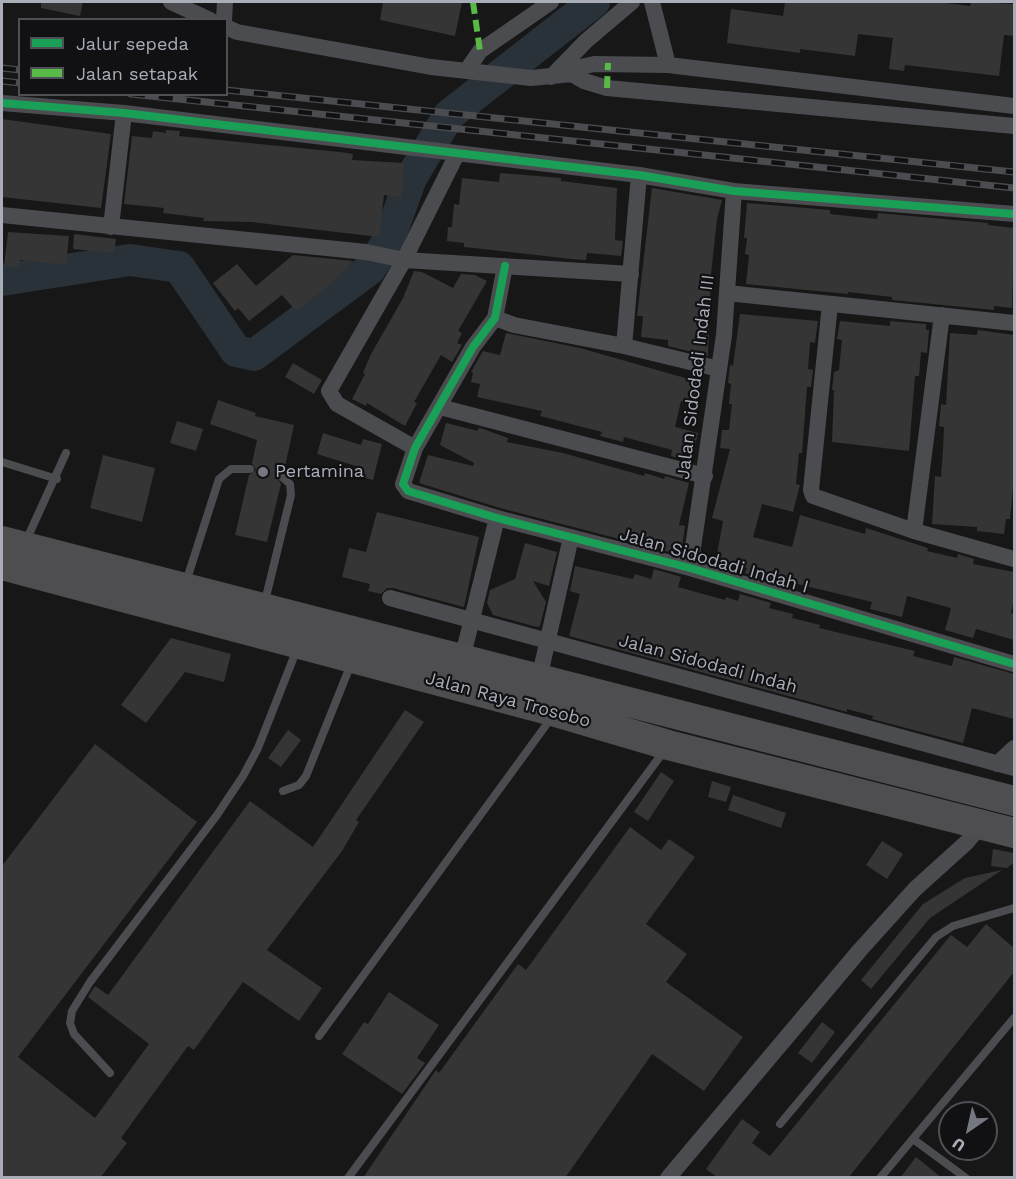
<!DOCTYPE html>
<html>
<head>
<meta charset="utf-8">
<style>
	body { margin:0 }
	#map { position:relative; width:1016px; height:1179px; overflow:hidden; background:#171717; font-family:"Work Sans",sans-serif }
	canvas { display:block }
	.frame { position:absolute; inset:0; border:3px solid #a8adb8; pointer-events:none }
	.legend { position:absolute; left:18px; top:18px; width:210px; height:78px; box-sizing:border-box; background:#111113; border:2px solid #4d4f55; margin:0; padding:8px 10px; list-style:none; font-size:18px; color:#a8adb8 }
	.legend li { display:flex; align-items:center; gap:12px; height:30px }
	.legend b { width:30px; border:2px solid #4d4f55 }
	.north { position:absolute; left:938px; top:1101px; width:60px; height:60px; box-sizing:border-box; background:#111113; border:2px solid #4d4f55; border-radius:50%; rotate:214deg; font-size:16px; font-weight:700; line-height:24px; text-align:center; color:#a8adb8 }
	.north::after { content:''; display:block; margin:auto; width:21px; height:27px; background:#757880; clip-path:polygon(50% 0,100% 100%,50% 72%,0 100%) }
</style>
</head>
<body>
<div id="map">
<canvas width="1016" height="1179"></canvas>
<div class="frame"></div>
<ul class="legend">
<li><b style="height:8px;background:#1a9f57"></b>Jalur sepeda</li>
<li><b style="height:8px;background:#58b947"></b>Jalan setapak</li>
</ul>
<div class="north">U</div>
</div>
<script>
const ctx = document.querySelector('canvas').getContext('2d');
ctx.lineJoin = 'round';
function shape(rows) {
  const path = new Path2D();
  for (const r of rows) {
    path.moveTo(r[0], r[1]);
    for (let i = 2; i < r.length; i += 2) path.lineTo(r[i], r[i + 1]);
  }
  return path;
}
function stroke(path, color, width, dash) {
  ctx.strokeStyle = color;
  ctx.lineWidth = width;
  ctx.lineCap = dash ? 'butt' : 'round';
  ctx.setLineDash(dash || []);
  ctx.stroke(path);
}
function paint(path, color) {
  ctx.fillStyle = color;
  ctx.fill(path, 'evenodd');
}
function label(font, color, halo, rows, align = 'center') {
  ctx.font = font + ' "Work Sans",sans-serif';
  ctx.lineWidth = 4.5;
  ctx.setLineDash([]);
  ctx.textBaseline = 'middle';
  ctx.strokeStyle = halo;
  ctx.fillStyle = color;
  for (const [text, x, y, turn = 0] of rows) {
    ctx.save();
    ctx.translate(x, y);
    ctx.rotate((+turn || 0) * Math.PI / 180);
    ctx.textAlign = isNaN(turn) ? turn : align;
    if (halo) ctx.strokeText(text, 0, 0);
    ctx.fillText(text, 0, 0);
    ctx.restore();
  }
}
stroke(shape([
	[2,280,130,260,179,267,236,351,254,355,370,269,389,239,411,178,449,115,594,2]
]), '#2a3239', 32);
paint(shape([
	[41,2,83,2,80,16,41,8],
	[383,2,462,2,455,36,380,20],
	[785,2,938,2,970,6,971,2,1014,4,1014,36,1004,35,999,76,905,65,904,71,889,69,893,38,858,34,855,56,800,49,800,53,727,43,731,9,783,16],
	[2,119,111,134,101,208,2,197],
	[166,130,180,131,179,136,340,152,353,154,352,160,404,163,401,197,384,195,379,237,251,222,203,221,204,218,163,213,164,208,124,204,132,136,152,138,153,131,166,133],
	[500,173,561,178,561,181,617,188,615,240,623,241,621,256,587,253,586,260,572,259,474,248,464,247,464,243,447,241,448,227,452,227,454,204,459,205,462,178,499,182],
	[652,188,722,200,717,219,711,274,708,356,668,346,668,340,641,337,643,316,637,316],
	[747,203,830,210,830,214,877,219,878,213,988,223,988,225,1014,228,1012,308,994,306,994,310,892,300,892,297,848,292,848,294,746,284,749,255,745,254,747,238,744,238],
	[8,232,69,236,66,265,20,260,19,267,4,266],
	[74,234,116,239,114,253,73,249],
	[293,255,353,261,332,283,296,311,282,295,249,321,238,308,235,311,213,283,237,264,256,286],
	[414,271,422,272,453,288,461,274,475,275,487,281,458,331,462,333,457,343,462,345,452,362,441,355,414,402,417,403,405,426,367,403,366,406,352,399,365,374,363,373,370,356,403,298],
	[740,314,818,321,815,343,810,342,808,369,813,370,811,387,807,387,802,453,799,453,796,484,800,485,793,512,762,504,753,537,792,547,800,515,865,534,866,528,928,548,927,551,957,558,958,554,974,559,973,564,1014,572,1014,599,1011,613,1014,614,1014,640,976,629,973,638,945,630,951,608,907,596,902,617,870,609,872,602,777,579,776,582,745,573,747,568,716,560,723,521,712,518,730,449,720,448,722,430,729,430,732,404,729,404,731,384,728,383,730,365,733,366],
	[840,321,890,326,890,321,926,324,926,330,929,330,927,353,921,352,919,376,915,376,909,451,832,442,834,390,832,390,834,372,839,370,842,340,837,339],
	[978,330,1014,335,1014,476,1010,519,1006,519,1004,534,977,531,977,527,932,524,935,476,941,477,943,450,944,427,939,426,941,404,946,405,950,333,977,335],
	[506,333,580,348,699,382,693,404,681,401,675,427,698,433,691,462,671,456,672,450,624,437,623,442,600,436,602,432,540,416,542,411,477,397,480,384,471,382,473,373,471,372,483,351,500,355],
	[293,363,322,380,314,394,285,377],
	[218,400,256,413,255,416,294,425,284,471,276,475,281,484,267,542,235,535,249,475,256,470,252,463,257,440,210,424],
	[177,421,203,429,196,451,170,443],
	[446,423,478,431,478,428,483,429,508,438,507,442,563,453,644,476,645,473,664,479,665,476,689,483,679,525,685,526,681,555,500,508,419,483,428,455,473,466,474,463,440,445],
	[323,433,361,445,363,439,382,444,373,480,354,475,356,466,317,454],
	[103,455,155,468,142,522,90,508],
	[377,512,479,537,464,607,393,588,387,588,381,594,368,591,370,584,342,577,349,548,366,552],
	[525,543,557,552,549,586,533,581,546,602,540,626,537,627,493,615,487,603,490,590,515,579],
	[575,566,633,579,635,574,651,579,654,569,681,577,678,587,725,600,726,597,738,601,740,594,771,603,769,608,793,614,792,618,820,625,819,628,915,651,913,656,952,666,954,657,1014,674,1014,719,972,708,963,743,872,719,873,716,847,709,847,712,569,636,580,594,570,591],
	[171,638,231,654,224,682,185,672,146,723,121,705],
	[405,710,424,722,356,820,359,822,342,851,267,950,322,988,299,1021,243,982,194,1050,188,1046,121,1138,127,1143,100,1178,2,1178,2,866,95,744,197,822,18,1057,95,1118,149,1044,88,997,95,986,108,995,250,801,313,847],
	[288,730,301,740,281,767,268,758],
	[661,772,674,781,648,821,634,812],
	[712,781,731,787,726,802,708,797],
	[733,795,786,813,781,828,728,810],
	[630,827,661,850,669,839,695,857,646,924,687,954,666,982,743,1037,704,1091,652,1054,565,1178,363,1178,436,1070,439,1073,518,964,526,970],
	[882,841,903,854,887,879,866,865],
	[993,849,1014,853,1014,863,1007,868,991,866],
	[1002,870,930,918,871,989,861,980,923,904,965,878],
	[986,924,1014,948,1014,972,848,1178,718,1178,706,1169,742,1119,760,1132,752,1143,770,1156,951,935,967,947],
	[389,992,439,1025,417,1058,425,1063,402,1094,342,1054,364,1022,368,1024],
	[822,1022,835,1032,812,1063,798,1053],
	[916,1157,942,1178,900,1178]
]), '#353536');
stroke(shape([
	[2,462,57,479],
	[25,543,66,453],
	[186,582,219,479,231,469,250,469],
	[264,605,291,495,290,484,282,477],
	[283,791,299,785,306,776,351,664],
	[319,1036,552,717],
	[110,1073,74,1034,70,1023,72,1011,90,982,217,815,243,776,258,748,297,649],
	[780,1124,936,937,953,926,1014,908],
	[913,1139,966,1178],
	[348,1178,664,751],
	[880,1178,1014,1018]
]), '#4b4c50', 8);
stroke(shape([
	[171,2,210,20],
	[652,2,668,65],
	[224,20,225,2],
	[226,27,237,32,431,67,531,78,572,74],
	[467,70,480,51,551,2],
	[551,77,586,41,632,2],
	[2,103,124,113,639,175,734,191,1014,214],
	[1014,106,668,65,594,64,581,67,572,74,584,81,607,88,1014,126],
	[2,215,366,252,404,260,631,274],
	[111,227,124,113],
	[505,266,495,318,473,347,415,448,403,484,408,491,497,518,690,568,1014,664],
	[727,293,1014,323],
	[830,304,811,490,813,496,914,531,1014,559],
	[495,318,514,325,624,346,719,369],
	[624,346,639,175],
	[440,407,705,476],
	[415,448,337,404,329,391,404,260,457,154],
	[914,531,942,315],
	[690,568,724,335,734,191],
	[390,598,1014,768],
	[462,659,497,518],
	[539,679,571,537],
	[997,764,1014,748],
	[668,1178,860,950,915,889,967,842,981,825]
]), '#4b4c50', 16);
stroke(shape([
	[2,541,1014,801],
	[2,565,556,712,668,745,1014,833]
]), '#4e4e51', 30);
const rail = shape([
	[2,68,20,70],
	[2,81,20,83],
	[226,90,1014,172],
	[131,94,1014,188]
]);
stroke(rail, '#4b4c4f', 7);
stroke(rail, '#111113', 4.5, [14]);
stroke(shape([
	[473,2,480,51],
	[607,88,608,63]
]), '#58b947', 6, [12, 6]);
stroke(shape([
	[2,103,124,113,639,175,734,191,1014,214],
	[505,266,495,318,473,347,415,448,403,484,408,491,497,518,690,568,1014,664]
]), '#1a9f57', 8);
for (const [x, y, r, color] of [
	[263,472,6,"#757880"]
]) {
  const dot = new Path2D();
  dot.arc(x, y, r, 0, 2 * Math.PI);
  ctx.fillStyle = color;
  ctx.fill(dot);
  stroke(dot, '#111113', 2);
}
label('18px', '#a8adb8', '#111113', [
	["Jalan Sidodadi Indah III",696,377,-83],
	["Jalan Sidodadi Indah I",714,561,16],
	["Jalan Sidodadi Indah",708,664,15],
	["Jalan Raya Trosobo",508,700,15]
]);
label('18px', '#a8adb8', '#111113', [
	["Pertamina",275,472]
], 'left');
</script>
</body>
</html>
